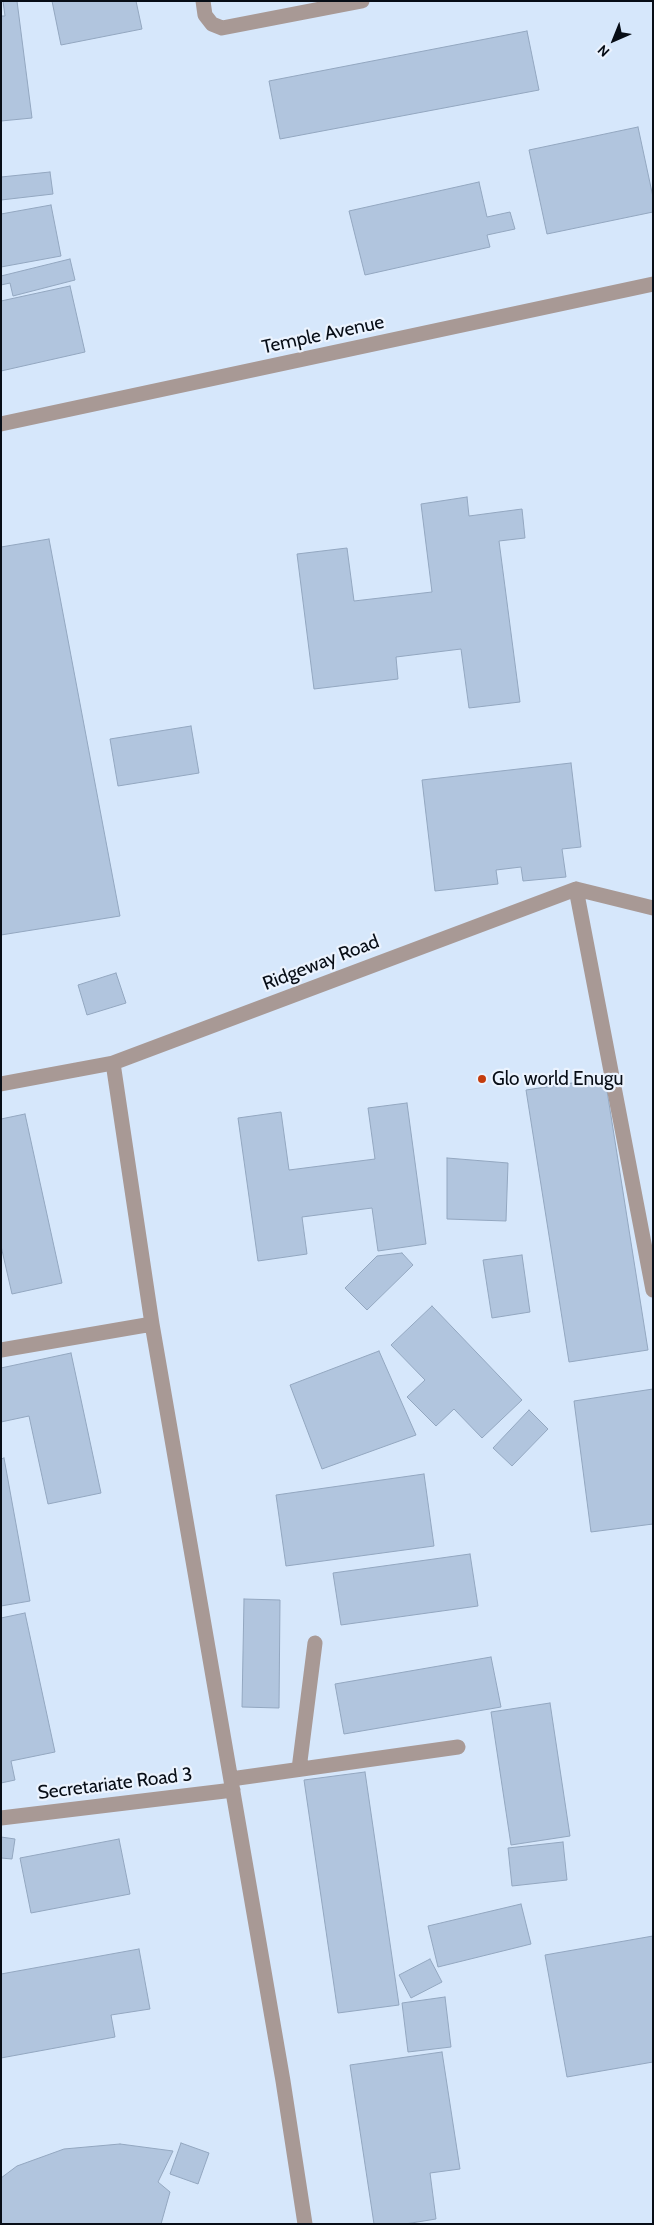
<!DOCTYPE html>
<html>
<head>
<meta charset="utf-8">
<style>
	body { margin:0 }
	#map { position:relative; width:654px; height:2225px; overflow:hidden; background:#d6e7fb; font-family:Cabin,sans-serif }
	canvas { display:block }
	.frame { position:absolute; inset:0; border:2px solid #070d16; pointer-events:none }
	.north { position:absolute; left:589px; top:15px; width:50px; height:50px; -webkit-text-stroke:4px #ebf3fe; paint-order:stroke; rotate:224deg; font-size:14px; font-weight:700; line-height:20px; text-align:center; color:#070d16 }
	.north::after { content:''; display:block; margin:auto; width:18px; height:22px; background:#070d16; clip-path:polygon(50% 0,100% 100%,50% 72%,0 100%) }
</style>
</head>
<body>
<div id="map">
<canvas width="654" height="2225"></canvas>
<div class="frame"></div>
<div class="north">N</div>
</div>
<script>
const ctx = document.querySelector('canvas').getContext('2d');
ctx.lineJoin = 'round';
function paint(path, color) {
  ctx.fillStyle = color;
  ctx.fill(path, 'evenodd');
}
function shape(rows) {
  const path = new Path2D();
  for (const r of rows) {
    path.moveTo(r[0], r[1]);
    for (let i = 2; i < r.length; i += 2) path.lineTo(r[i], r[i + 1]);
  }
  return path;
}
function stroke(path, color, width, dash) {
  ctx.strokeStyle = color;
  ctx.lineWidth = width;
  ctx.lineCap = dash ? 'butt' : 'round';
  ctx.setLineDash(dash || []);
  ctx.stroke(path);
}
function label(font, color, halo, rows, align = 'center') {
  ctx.font = font + ' Cabin,sans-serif';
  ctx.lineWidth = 4.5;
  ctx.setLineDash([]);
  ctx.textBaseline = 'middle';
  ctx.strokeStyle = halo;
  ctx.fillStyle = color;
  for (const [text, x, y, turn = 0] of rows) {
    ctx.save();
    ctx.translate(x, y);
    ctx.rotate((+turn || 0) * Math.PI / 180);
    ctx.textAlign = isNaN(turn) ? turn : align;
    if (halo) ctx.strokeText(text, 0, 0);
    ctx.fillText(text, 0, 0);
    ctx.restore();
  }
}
const building = shape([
	[3,1,17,1,32,118,1,121,1,16,5,16,3,1],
	[52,1,136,1,142,29,61,45,52,1],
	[527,31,539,90,280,139,269,81,527,31],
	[638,127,653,197,653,212,547,234,529,150,638,127],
	[50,172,53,194,1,200,1,177,50,172],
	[479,182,487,217,510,212,515,229,487,235,490,247,365,275,349,211,479,182],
	[51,205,61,256,1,267,1,214,51,205],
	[70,259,75,280,13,296,10,283,1,285,1,276,70,259],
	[70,286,85,352,1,371,1,301,70,286],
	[467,497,469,516,522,509,525,538,499,541,520,702,469,708,461,649,396,657,398,679,314,689,297,554,347,548,354,601,432,592,421,504,467,497],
	[49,539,120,916,1,935,1,547,49,539],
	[191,726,199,773,118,786,110,739,191,726],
	[571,763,581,847,562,849,566,877,523,881,521,867,496,870,498,884,435,891,422,780,571,763],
	[116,973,126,1003,87,1015,78,985,116,973],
	[605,1078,648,1350,569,1362,526,1090,605,1078],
	[407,1103,426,1244,378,1251,372,1208,302,1217,307,1254,258,1261,238,1118,281,1112,289,1170,375,1159,368,1108,407,1103],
	[25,1114,62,1283,12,1294,1,1246,1,1119,25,1114],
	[447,1158,508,1163,506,1221,447,1219,447,1158],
	[402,1253,413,1265,367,1310,345,1288,377,1256,402,1253],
	[522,1255,530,1312,492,1318,483,1260,522,1255],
	[432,1306,522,1400,482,1438,454,1409,436,1426,407,1397,425,1380,391,1345,432,1306],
	[379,1351,416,1435,322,1469,290,1385,379,1351],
	[71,1353,101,1493,48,1504,29,1416,1,1422,1,1368,71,1353],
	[653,1389,653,1524,591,1532,574,1401,653,1389],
	[529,1410,548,1429,512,1466,493,1448,529,1410],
	[4,1458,30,1601,1,1606,1,1459,4,1458],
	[424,1474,434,1546,286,1566,276,1495,424,1474],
	[470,1554,478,1606,341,1625,333,1573,470,1554],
	[244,1599,280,1600,279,1708,242,1707,244,1599],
	[25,1613,55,1752,11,1761,15,1780,1,1783,1,1618,25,1613],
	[491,1657,501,1707,344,1734,335,1684,491,1657],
	[550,1703,570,1836,511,1845,491,1712,550,1703],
	[365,1772,399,2005,338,2013,304,1780,365,1772],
	[1,1837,15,1839,12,1859,1,1858,1,1837],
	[119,1839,130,1894,31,1913,20,1858,119,1839],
	[563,1842,567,1880,512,1886,508,1848,563,1842],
	[521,1904,531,1944,438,1967,428,1926,521,1904],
	[653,1936,653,2062,567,2077,545,1955,653,1936],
	[139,1949,150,2009,111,2015,115,2037,1,2058,1,1974,139,1949],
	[430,1959,442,1982,411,1998,399,1975,430,1959],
	[445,1997,451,2047,408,2052,402,2003,445,1997],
	[442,2052,460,2169,430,2173,436,2219,405,2224,374,2224,350,2065,442,2052],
	[181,2143,209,2153,198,2184,170,2174,181,2143],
	[120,2144,173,2151,158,2182,170,2192,161,2224,1,2224,1,2178,17,2166,64,2149,120,2144]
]);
paint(building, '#b1c5de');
stroke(building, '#93a7c0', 1);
stroke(shape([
	[203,1,205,15,212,24,222,28,362,1],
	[1,424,653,284],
	[576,889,653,1290],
	[113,1063,152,1324,283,2081,305,2224],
	[1,1084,113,1063,576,889,653,908],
	[1,1350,152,1324],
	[299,1769,315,1643],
	[231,1779,458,1747],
	[1,1818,233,1790]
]), '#a89995', 15);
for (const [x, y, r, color] of [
	[482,1079,5,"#c43c0d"]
]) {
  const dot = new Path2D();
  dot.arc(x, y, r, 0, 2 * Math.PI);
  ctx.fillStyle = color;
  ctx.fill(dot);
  stroke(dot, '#ebf3fe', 2);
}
label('19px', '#070d16', '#ebf3fe', [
	["Temple Avenue",323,335,-12],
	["Ridgeway Road",321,963,-21],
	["Secretariate Road 3",115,1784,-7]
]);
label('19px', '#070d16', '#ebf3fe', [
	["Glo world Enugu",492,1079]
], 'left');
</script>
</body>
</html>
